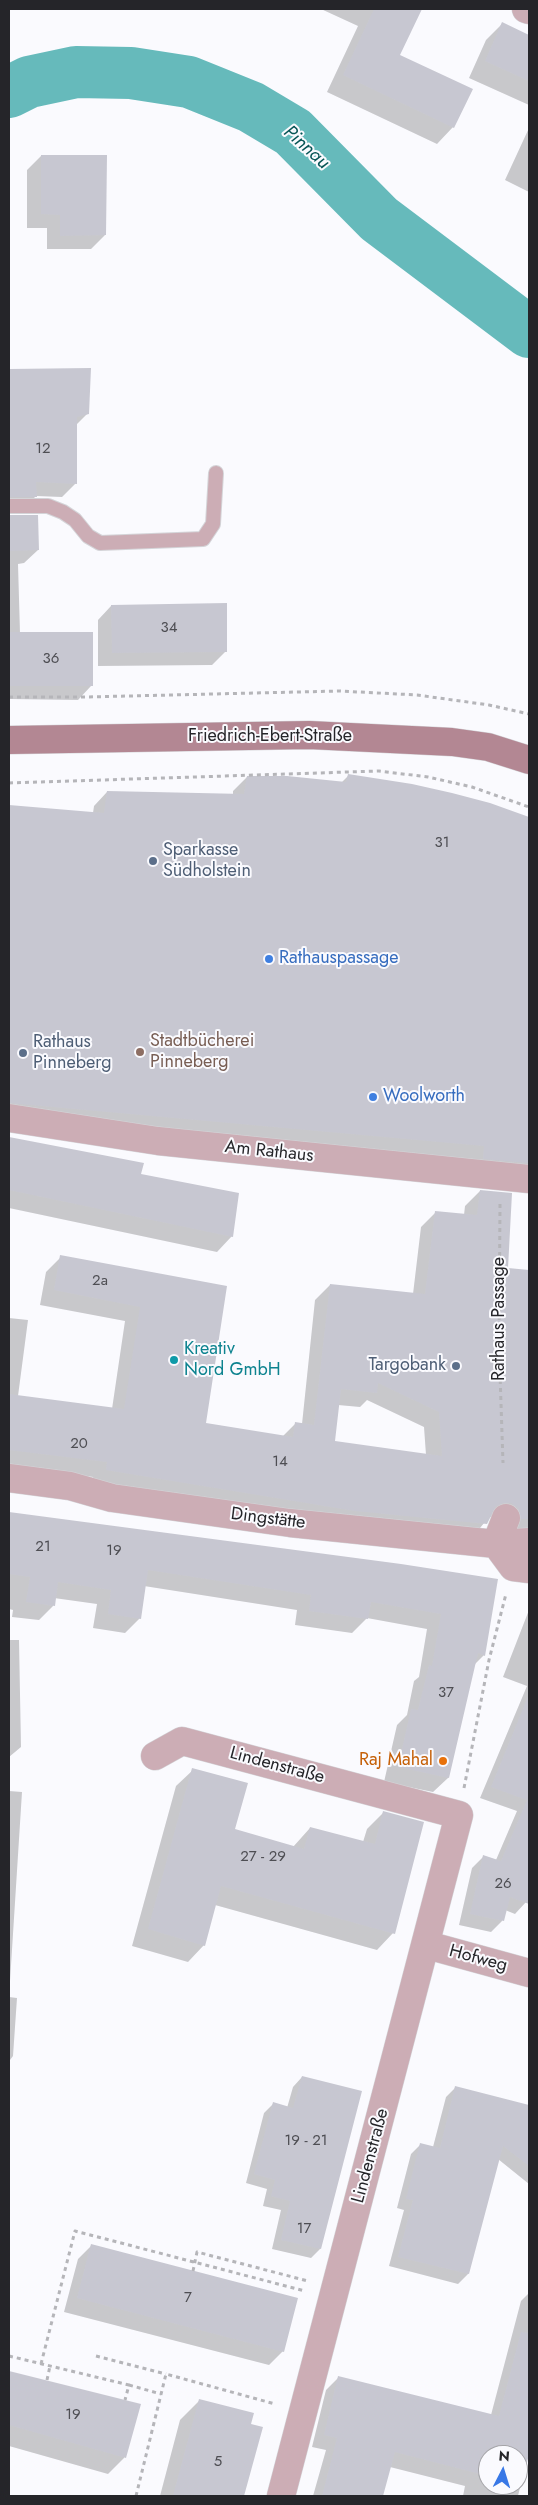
<!DOCTYPE html>
<html>
<head>
<meta charset="utf-8">
<style>
	body { margin:0 }
	#map { position:relative; width:538px; height:2505px; overflow:hidden; background:#fafafe; font-family:Jost,sans-serif }
	canvas { display:block }
	.frame { position:absolute; inset:0; border:10px solid #252529; pointer-events:none }
	.north { position:absolute; left:478px; top:2445px; width:50px; height:50px; box-sizing:border-box; background:#fafafe; border:1px solid #a5a5a9; border-radius:50%; rotate:5deg; font-size:14px; font-weight:700; line-height:20px; text-align:center; color:#252529 }
	.north::after { content:''; display:block; margin:auto; width:18px; height:22px; background:#3878e6; clip-path:polygon(50% 0,100% 100%,50% 72%,0 100%) }
</style>
</head>
<body>
<div id="map">
<canvas width="538" height="2505"></canvas>
<div class="frame"></div>
<div class="north">N</div>
</div>
<script>
const ctx = document.querySelector('canvas').getContext('2d');
ctx.lineJoin = 'round';
function paint(path, color) {
  ctx.fillStyle = color;
  ctx.fill(path, 'evenodd');
}
function shape(rows) {
  const path = new Path2D();
  for (const r of rows) {
    path.moveTo(r[0], r[1]);
    for (let i = 2; i < r.length; i += 2) path.lineTo(r[i], r[i + 1]);
  }
  return path;
}
function stroke(path, color, width, dash) {
  ctx.strokeStyle = color;
  ctx.lineWidth = width;
  ctx.lineCap = dash ? 'butt' : 'round';
  ctx.setLineDash(dash || []);
  ctx.stroke(path);
}
function label(font, color, halo, rows, align = 'center') {
  ctx.font = font + ' Jost,sans-serif';
  ctx.lineWidth = 4;
  ctx.setLineDash([]);
  ctx.textBaseline = 'middle';
  ctx.strokeStyle = halo;
  ctx.fillStyle = color;
  for (const [text, x, y, turn = 0] of rows) {
    ctx.save();
    ctx.translate(x, y);
    ctx.rotate((+turn || 0) * Math.PI / 180);
    ctx.textAlign = isNaN(turn) ? turn : align;
    if (halo) ctx.strokeText(text, 0, 0);
    ctx.fillText(text, 0, 0);
    ctx.restore();
  }
}
paint(shape([
	[321,9,421,9,399,55,453,127,437,144,327,92,358,26],
	[502,24,529,36,529,105,469,78,486,40],
	[529,128,529,192,505,180],
	[41,156,105,235,91,249,47,249,47,228,27,228,27,170],
	[9,370,89,370,87,414,76,425,76,483,62,497,36,496,22,510,9,511],
	[9,516,36,516,38,550,24,563,18,564,20,633,91,686,78,700,9,699],
	[111,606,226,651,212,665,98,666,98,620],
	[348,776,490,804,529,819,529,1179,470,1172,471,1159,9,1117,9,806,93,813,94,806,107,792,233,795,233,791,247,777,341,783],
	[9,1138,142,1164,140,1175,232,1236,217,1252,9,1208],
	[480,1191,501,1385,512,1387,529,1301,529,1535,496,1518,489,1517,471,1539,91,1485,93,1477,9,1466,9,1318,28,1320,18,1396,112,1409,125,1321,40,1305,46,1272,61,1257,226,1287,204,1424,282,1437,295,1424,302,1424,315,1300,330,1285,413,1294,421,1227,436,1212,464,1215,465,1206],
	[367,1400,424,1427,426,1455,334,1443,338,1405,360,1407],
	[9,1513,401,1565,484,1655,473,1666,448,1778,433,1792,384,1782,397,1725,407,1715,414,1681,419,1677,427,1629,367,1618,352,1633,295,1625,297,1610,144,1586,140,1618,125,1633,93,1628,97,1604,54,1598,53,1606,39,1620,12,1617,13,1610,9,1609],
	[529,1610,529,1894,526,1902,515,1914,505,1910,502,1921,491,1932,459,1925,472,1868,484,1856,496,1860,517,1811,480,1798,527,1686,503,1677],
	[9,1640,19,1640,21,1747,9,1757],
	[193,1770,233,1830,293,1847,310,1828,363,1842,367,1829,384,1812,393,1933,377,1950,215,1905,204,1945,188,1962,132,1946,176,1786],
	[9,1791,22,1792,9,1997,17,1998,13,2056,10,2060,9,2071],
	[302,2077,361,2092,320,2249,311,2258,272,2249,281,2210,263,2206,267,2189,246,2183,264,2113,273,2104,287,2108,293,2087],
	[456,2087,529,2106,529,2184,498,2159,468,2274,458,2284,389,2266,404,2210,397,2208,411,2154,421,2144,433,2147,446,2097],
	[91,2246,283,2351,269,2365,64,2312,78,2259],
	[529,2293,529,2448,518,2496,463,2496,465,2486,390,2467,382,2496,313,2496,326,2450,312,2447,326,2390,339,2377,491,2415,521,2301],
	[488,2455,518,2455,518,2485,488,2485],
	[9,2372,139,2405,124,2458,108,2474,9,2446],
	[200,2400,249,2425,261,2428,243,2496,160,2496,180,2420]
]), '#0003');
stroke(shape([
	[9,92,29,82,76,72,131,73,189,82,251,107,293,132,379,219,529,332]
]), '#66babb', 52);
paint(shape([
	[374,9,422,9,400,55,473,89,454,128,343,75],
	[502,22,529,35,529,81,485,61],
	[41,155,107,155,106,235,60,236,60,215,41,214],
	[91,368,89,414,77,417,77,484,36,482,37,497,9,497,9,369],
	[9,515,38,515,39,550,9,551],
	[227,603,227,652,112,653,111,605],
	[9,632,93,632,93,686,9,686],
	[348,774,412,784,452,793,490,803,529,817,529,1163,483,1159,484,1146,9,1103,9,805,104,813,107,791,244,794,247,776,287,776,346,782],
	[9,1137,144,1163,141,1174,239,1193,233,1237,9,1190],
	[480,1190,512,1193,508,1268,529,1270,529,1519,521,1519,518,1508,511,1503,504,1503,496,1506,487,1524,355,1511,106,1470,107,1462,9,1450,9,1394,124,1409,140,1307,54,1290,60,1255,227,1286,206,1423,293,1437,295,1422,314,1425,330,1284,425,1294,435,1211,477,1215],
	[378,1383,439,1412,442,1456,335,1441,341,1389,377,1393],
	[9,1512,401,1564,498,1579,485,1656,478,1653,449,1778,398,1767,411,1709,418,1710,429,1665,432,1666,441,1614,371,1602,368,1619,309,1611,311,1595,148,1570,141,1619,108,1614,111,1590,58,1582,55,1606,26,1602,30,1577,9,1574],
	[529,1694,529,1904,510,1897,504,1921,470,1914,483,1855,501,1861,527,1800,491,1787],
	[192,1768,248,1783,235,1829,304,1849,310,1827,375,1844,383,1811,424,1822,395,1934,221,1886,205,1946,148,1929],
	[302,2076,362,2091,321,2249,281,2240,290,2201,271,2196,275,2180,254,2174,273,2102,293,2108],
	[455,2086,529,2105,529,2166,503,2146,469,2274,398,2257,413,2200,406,2199,420,2143,440,2148],
	[91,2244,298,2298,284,2352,77,2298],
	[521,2332,529,2333,529,2454,522,2484,518,2483,518,2455,488,2455,488,2476,395,2452,383,2496,322,2496,337,2438,324,2435,338,2376,499,2416],
	[9,2371,141,2404,126,2458,9,2425],
	[199,2399,254,2413,251,2424,263,2427,244,2496,173,2496]
]), '#c7c7d1');
const lane = shape([
	[9,506,48,506,63,512,75,520,88,536,100,543,203,539,213,524,216,473]
]);
const street = shape([
	[526,9,529,10],
	[9,1118,158,1141,529,1179],
	[9,1478,70,1486,112,1498,290,1523,496,1544,529,1542],
	[496,1544,513,1567,529,1569],
	[496,1544,506,1518],
	[155,1756,182,1741,459,1815,281,2496],
	[427,1945,529,1973]
]);
const secondary = shape([
	[9,740,309,735,452,742,488,747,529,760]
]);
stroke(lane, '#d4d4d8', 16);
stroke(street, '#d4d4d8', 29);
stroke(secondary, '#d4d4d8', 29);
stroke(shape([
	[9,697,86,697,340,691,417,695,489,705,529,714],
	[9,783,379,771,428,777,472,787,529,807],
	[500,1204,499,1344,503,1463],
	[464,1788,489,1660,506,1594],
	[193,2271,197,2252,308,2281],
	[9,2356,129,2385,125,2400],
	[96,2356,166,2374],
	[41,2364,75,2231,305,2291],
	[47,2380,50,2366],
	[129,2385,161,2394],
	[136,2496,166,2374,275,2404]
]), '#b5b5b9', 3, [4, 4]);
stroke(lane, '#ccadb5', 14);
stroke(street, '#ccadb5', 28);
stroke(secondary, '#b38793', 28);
for (const [x, y, r, color] of [
	[153,861,5,"#5c6f8a"],
	[269,959,5,"#3f7fe0"],
	[140,1052,5,"#8d6e63"],
	[23,1053,5,"#5c6f8a"],
	[373,1097,5,"#3f7fe0"],
	[174,1360,5,"#0f9aa8"],
	[456,1366,5,"#5c6f8a"],
	[443,1761,5,"#e8710a"]
]) {
  const dot = new Path2D();
  dot.arc(x, y, r, 0, 2 * Math.PI);
  ctx.fillStyle = color;
  ctx.fill(dot);
  stroke(dot, '#fafafe', 2);
}
label('15px', '#4e4e53', null, [
	["12",43,449],
	["34",169,628],
	["36",51,659],
	["31",442,843],
	["2a",100,1281],
	["20",79,1444],
	["14",280,1462],
	["21",43,1547],
	["19",114,1551],
	["37",446,1693],
	["27 - 29",263,1857],
	["26",503,1884],
	["19 - 21",306,2141],
	["17",304,2229],
	["7",188,2298],
	["19",73,2415],
	["5",218,2462]
]);
label('18px', '#252529', '#fafafe', [
	["Friedrich-Ebert-Straße",270,737],
	["Am Rathaus",269,1152,6],
	["Rathaus Passage",500,1319,-90],
	["Dingstätte",268,1519,7],
	["Lindenstraße",277,1766,15],
	["Hofweg",478,1959,15],
	["Lindenstraße",371,2156,-75]
]);
label('18px', '#4e5e75', '#fafafe', [
	["Sparkasse",163,851],
	["Südholstein",163,872],
	["Rathaus",33,1043],
	["Pinneberg",33,1064],
	["Targobank",446,1366,"right"]
], 'left');
label('18px', '#366cbe', '#fafafe', [
	["Rathauspassage",279,959],
	["Woolworth",383,1097]
], 'left');
label('18px', '#785e54', '#fafafe', [
	["Stadtbücherei",150,1042],
	["Pinneberg",150,1063]
], 'left');
label('18px', '#0d838f', '#fafafe', [
	["Kreativ",184,1350],
	["Nord GmbH",184,1371]
], 'left');
label('18px', '#c56008', '#fafafe', [
	["Raj Mahal",433,1761]
], 'right');
label('italic 19px', '#075556', '#fafafe', [
	["Pinnau",306,148,42]
]);
</script>
</body>
</html>
